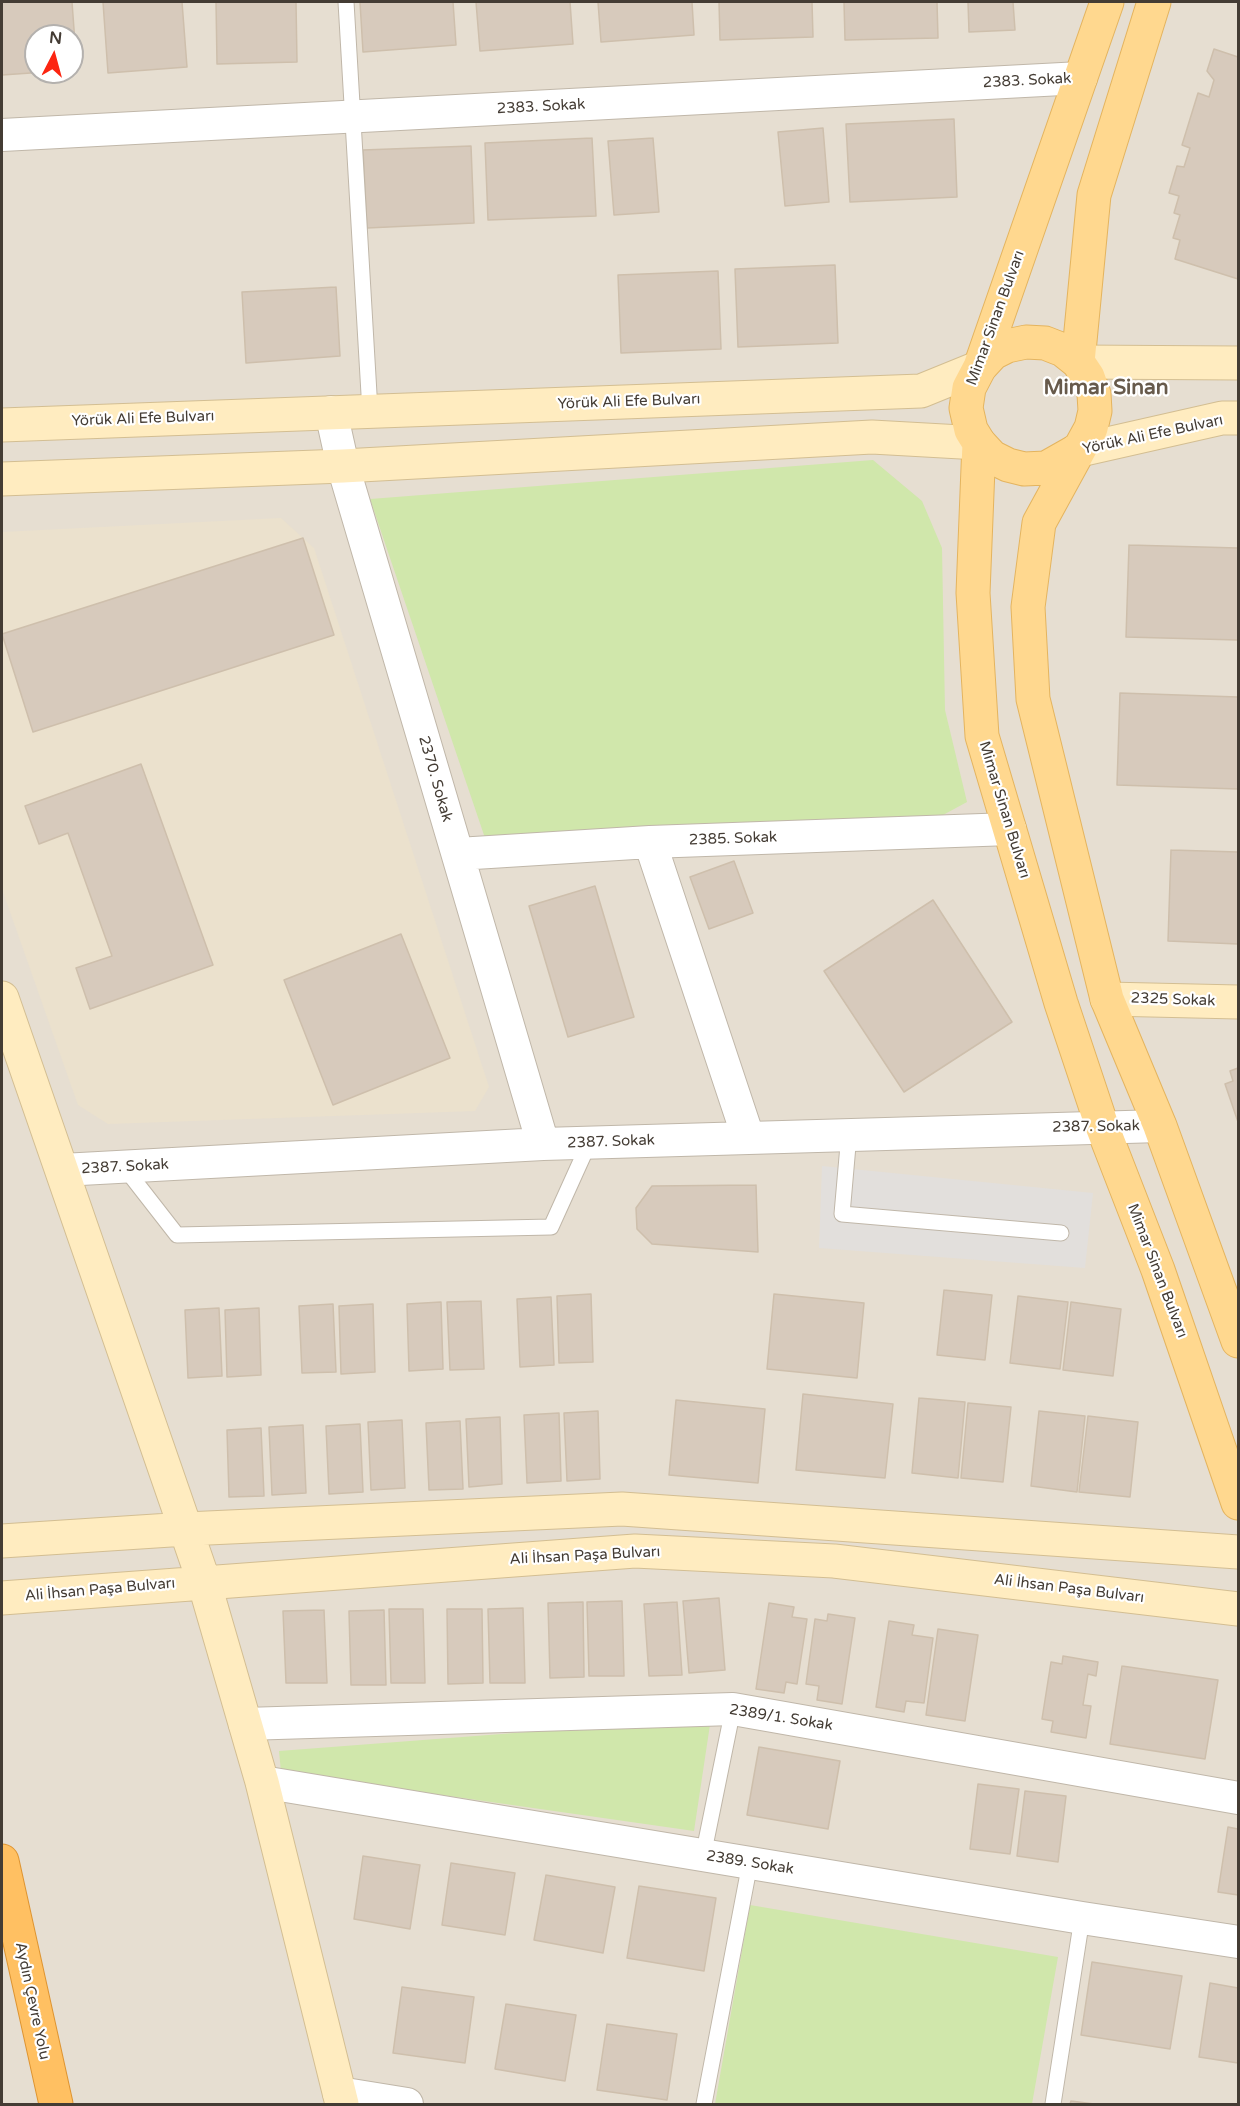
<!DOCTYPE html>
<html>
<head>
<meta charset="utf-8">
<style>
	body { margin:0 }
	#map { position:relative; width:1240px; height:2106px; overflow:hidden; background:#f2ede3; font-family:"Varela Round",sans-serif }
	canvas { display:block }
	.frame { position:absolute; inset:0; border:3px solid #443c34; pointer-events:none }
	.north { position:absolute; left:24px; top:24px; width:60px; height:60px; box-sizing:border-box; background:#fff; border:2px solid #b4b1ae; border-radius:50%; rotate:6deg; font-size:16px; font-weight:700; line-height:24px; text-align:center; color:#443c34 }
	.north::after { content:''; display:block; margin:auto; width:21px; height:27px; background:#fc2511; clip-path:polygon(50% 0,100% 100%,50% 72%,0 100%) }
</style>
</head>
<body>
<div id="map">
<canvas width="1240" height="2106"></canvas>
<div class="frame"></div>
<div class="north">N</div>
</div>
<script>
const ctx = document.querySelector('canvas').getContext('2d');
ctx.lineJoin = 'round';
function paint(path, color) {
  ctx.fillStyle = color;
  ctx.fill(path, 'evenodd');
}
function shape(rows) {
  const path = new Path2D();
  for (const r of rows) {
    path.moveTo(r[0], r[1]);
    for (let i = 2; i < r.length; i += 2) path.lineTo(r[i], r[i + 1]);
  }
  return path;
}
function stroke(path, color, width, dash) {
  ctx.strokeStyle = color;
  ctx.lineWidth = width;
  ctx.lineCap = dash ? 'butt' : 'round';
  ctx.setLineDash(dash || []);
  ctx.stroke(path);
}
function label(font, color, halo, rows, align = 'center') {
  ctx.font = font + ' "Varela Round",sans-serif';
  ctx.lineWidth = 4.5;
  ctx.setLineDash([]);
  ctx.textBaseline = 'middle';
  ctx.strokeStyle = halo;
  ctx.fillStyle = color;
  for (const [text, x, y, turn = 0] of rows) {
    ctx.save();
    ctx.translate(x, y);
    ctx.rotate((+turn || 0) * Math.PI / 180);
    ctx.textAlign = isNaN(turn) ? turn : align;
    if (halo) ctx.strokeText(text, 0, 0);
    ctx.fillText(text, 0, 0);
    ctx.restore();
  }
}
paint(shape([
	[2,2,1238,2,1238,2104,2,2104],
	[36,36,72,36,72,72,36,72]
]), '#e6ded1');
paint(shape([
	[281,518,314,548,489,1087,475,1111,108,1124,78,1105,2,889,2,532]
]), '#ebe1cd');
paint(shape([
	[873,460,922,501,942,548,945,710,967,802,932,821,485,838,370,499],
	[711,1718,694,1831,281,1772,279,1751],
	[750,1905,1058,1957,1032,2104,715,2104]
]), '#d0e7ab');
paint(shape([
	[822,1166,1093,1193,1085,1268,819,1248]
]), '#e2dfdc');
const building = shape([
	[2,2,72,2,77,70,72,70,72,36,36,36,36,72,45,72,2,75,2,2],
	[103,2,182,2,187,67,108,73,103,2],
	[216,2,296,2,297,62,217,64,216,2],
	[360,2,453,2,456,45,363,52,360,2],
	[476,2,570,2,573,44,480,51,476,2],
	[598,2,692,2,694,35,601,42,598,2],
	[719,2,812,2,813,37,720,40,719,2],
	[844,2,937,2,938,38,845,40,844,2],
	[968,2,1013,2,1015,30,969,32,968,2],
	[1214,49,1238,57,1238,279,1175,259,1180,240,1173,238,1180,215,1174,213,1179,196,1169,193,1177,166,1184,167,1190,148,1182,145,1198,93,1209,97,1214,80,1207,71,1214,49],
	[954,119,957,197,850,202,846,124,954,119],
	[823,128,829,202,785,206,778,132,823,128],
	[592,138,596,216,488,220,485,143,592,138],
	[653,138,659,212,614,215,608,141,653,138],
	[471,146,474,223,367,228,363,150,471,146],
	[835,265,838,343,738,347,735,269,835,265],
	[718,271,721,349,621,353,618,275,718,271],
	[336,287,340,356,246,363,242,292,336,287],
	[303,538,334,635,33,732,2,634,303,538],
	[1129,545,1238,548,1238,640,1126,637,1129,545],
	[1120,693,1238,697,1238,789,1117,785,1120,693],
	[141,764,213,965,90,1009,76,968,112,956,68,833,39,844,25,806,141,764],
	[1171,850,1238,852,1238,944,1168,941,1171,850],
	[734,861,753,913,709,929,690,877,734,861],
	[595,886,634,1017,568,1037,529,906,595,886],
	[933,900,1012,1022,904,1092,824,971,933,900],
	[401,934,450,1058,333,1105,284,980,401,934],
	[1238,1068,1238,1122,1225,1084,1233,1081,1230,1071,1238,1068],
	[756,1185,758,1252,652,1244,637,1229,636,1208,652,1186,756,1185],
	[944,1290,992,1295,985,1360,937,1355,944,1290],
	[591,1294,593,1362,559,1363,557,1296,591,1294],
	[774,1294,864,1303,857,1378,767,1369,774,1294],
	[1018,1296,1068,1302,1060,1369,1010,1363,1018,1296],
	[551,1297,554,1365,520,1367,517,1299,551,1297],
	[481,1301,484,1369,450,1370,447,1302,481,1301],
	[441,1302,443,1369,409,1371,407,1304,441,1302],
	[1071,1302,1121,1309,1113,1376,1063,1370,1071,1302],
	[333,1304,336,1372,302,1373,299,1306,333,1304],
	[373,1304,375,1372,341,1374,339,1306,373,1304],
	[219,1308,222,1376,188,1378,185,1310,219,1308],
	[259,1308,261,1375,227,1377,225,1310,259,1308],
	[803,1394,893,1404,885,1478,796,1470,803,1394],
	[919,1398,965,1402,958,1478,912,1473,919,1398],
	[676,1400,765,1409,758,1483,669,1475,676,1400],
	[968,1403,1011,1407,1003,1482,961,1478,968,1403],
	[598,1411,600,1479,567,1481,564,1413,598,1411],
	[1039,1411,1085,1416,1077,1492,1031,1486,1039,1411],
	[559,1413,561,1481,527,1483,524,1415,559,1413],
	[1088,1416,1138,1422,1130,1497,1079,1492,1088,1416],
	[500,1417,502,1484,469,1487,466,1419,500,1417],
	[402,1420,405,1488,371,1490,368,1422,402,1420],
	[460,1421,463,1489,429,1490,426,1423,460,1421],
	[360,1424,363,1492,329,1494,326,1426,360,1424],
	[303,1425,306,1493,272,1495,269,1427,303,1425],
	[261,1428,264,1496,229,1497,227,1430,261,1428],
	[719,1598,725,1670,689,1673,683,1601,719,1598],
	[622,1601,624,1676,589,1676,587,1602,622,1601],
	[583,1602,584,1677,550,1678,548,1603,583,1602],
	[677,1602,682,1675,649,1676,644,1604,677,1602],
	[769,1603,794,1607,792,1617,807,1619,797,1684,786,1682,784,1693,756,1689,769,1603],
	[523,1608,525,1683,490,1683,488,1609,523,1608],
	[389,1609,423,1609,425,1683,391,1683,389,1609],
	[447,1609,482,1609,483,1683,448,1684,447,1609],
	[324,1610,327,1683,286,1683,283,1611,324,1610],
	[384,1610,386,1685,351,1685,349,1611,384,1610],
	[828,1614,855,1618,842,1704,817,1700,819,1686,806,1684,815,1619,827,1621,828,1614],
	[889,1621,914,1625,912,1635,933,1638,924,1703,906,1701,904,1712,876,1707,889,1621],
	[938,1629,978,1635,965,1721,926,1715,938,1629],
	[1063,1656,1098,1662,1096,1676,1088,1674,1083,1705,1091,1706,1086,1738,1051,1732,1053,1721,1042,1719,1051,1662,1062,1664,1063,1656],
	[1122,1666,1218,1680,1205,1759,1110,1744,1122,1666],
	[759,1747,840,1761,828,1829,747,1815,759,1747],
	[978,1784,1019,1789,1010,1854,970,1849,978,1784],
	[1025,1791,1066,1796,1058,1862,1017,1856,1025,1791],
	[1228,1827,1238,1829,1238,1895,1218,1892,1228,1827],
	[363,1856,420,1865,410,1929,354,1919,363,1856],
	[451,1863,515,1873,505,1935,442,1925,451,1863],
	[546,1875,615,1887,603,1953,534,1940,546,1875],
	[639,1886,716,1898,704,1971,627,1958,639,1886],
	[1092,1962,1182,1976,1170,2049,1081,2035,1092,1962],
	[1210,1983,1238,1988,1238,2063,1199,2057,1210,1983],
	[402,1987,474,1997,465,2063,393,2053,402,1987],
	[506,2004,576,2015,565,2081,495,2069,506,2004],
	[607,2024,677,2034,667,2100,597,2090,607,2024],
	[1071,2101,1094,2104,1070,2104,1071,2101]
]);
paint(building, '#d7cabc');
stroke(building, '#cebfac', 1.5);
const lane = shape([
	[346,2,370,411],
	[849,1134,842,1214,1061,1233],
	[124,1167,177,1235,551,1227,589,1143],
	[703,1856,733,1709],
	[704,2104,750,1863],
	[1053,2104,1082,1918]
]);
const street = shape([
	[2,135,1081,78],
	[331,412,343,466,543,1144],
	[650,842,748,1137],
	[458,854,650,842,1010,829],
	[62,1170,543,1144,1160,1126],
	[245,1724,733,1709,1238,1798],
	[262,1782,1082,1918,1238,1942],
	[339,2093,407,2104]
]);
const secondary = shape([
	[1078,362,1238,363],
	[2,425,921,391,980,367],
	[1076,451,1222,418,1238,418],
	[2,479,343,466,872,437,979,443],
	[2,998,204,1582,262,1782,342,2104],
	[1107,999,1238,1002],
	[2,1541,186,1529,622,1509,1238,1552],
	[2,1598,635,1551,834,1561,1238,1609]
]);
const primary = shape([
	[1107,2,980,367,969,388,966,408,971,430,979,443,973,593,982,736,1061,1003,1102,1126,1158,1270,1238,1503],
	[1078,362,1094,195,1154,2],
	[980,367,993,353,1007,346,1026,342,1045,343,1063,350,1078,362,1088,377,1094,394,1095,411,1091,428,1039,523,1028,607,1033,699,1107,999,1160,1126,1238,1341],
	[979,443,992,457,1008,465,1024,469,1046,468,1076,451]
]);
const highway = shape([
	[2,1861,56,2104]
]);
stroke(lane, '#c0b7a9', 17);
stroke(street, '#c0b7a9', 34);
stroke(secondary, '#d3be92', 35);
stroke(primary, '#e4b45f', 35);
stroke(highway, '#de9431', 35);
stroke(lane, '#fff', 15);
stroke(street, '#fff', 32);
stroke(secondary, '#ffecc0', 33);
stroke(primary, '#ffd88f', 33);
stroke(highway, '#ffc062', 33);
label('15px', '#443c34', '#fff', [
	["2383. Sokak",1027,81,-3],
	["2383. Sokak",541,107,-3],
	["Mimar Sinan Bulvarı",996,318,-70],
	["Yörük Ali Efe Bulvarı",629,402,-2],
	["Yörük Ali Efe Bulvarı",143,419,-2],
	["Yörük Ali Efe Bulvarı",1153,435,-12],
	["2370. Sokak",435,779,74],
	["Mimar Sinan Bulvarı",1004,810,73],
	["2385. Sokak",733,839,-2],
	["2325 Sokak",1173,1000,2],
	["2387. Sokak",1096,1127,-1],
	["2387. Sokak",611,1142,-2],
	["2387. Sokak",125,1167,-3],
	["Mimar Sinan Bulvarı",1157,1271,69],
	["Ali İhsan Paşa Bulvarı",585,1556,-3],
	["Ali İhsan Paşa Bulvarı",1069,1589,7],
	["Ali İhsan Paşa Bulvarı",100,1590,-5],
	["2389/1. Sokak",781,1718,9],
	["2389. Sokak",750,1863,9],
	["Aydın Çevre Yolu",32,2001,78]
]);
label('bold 21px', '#675a4b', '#fff', [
	["Mimar Sinan",1106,388]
]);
</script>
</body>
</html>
